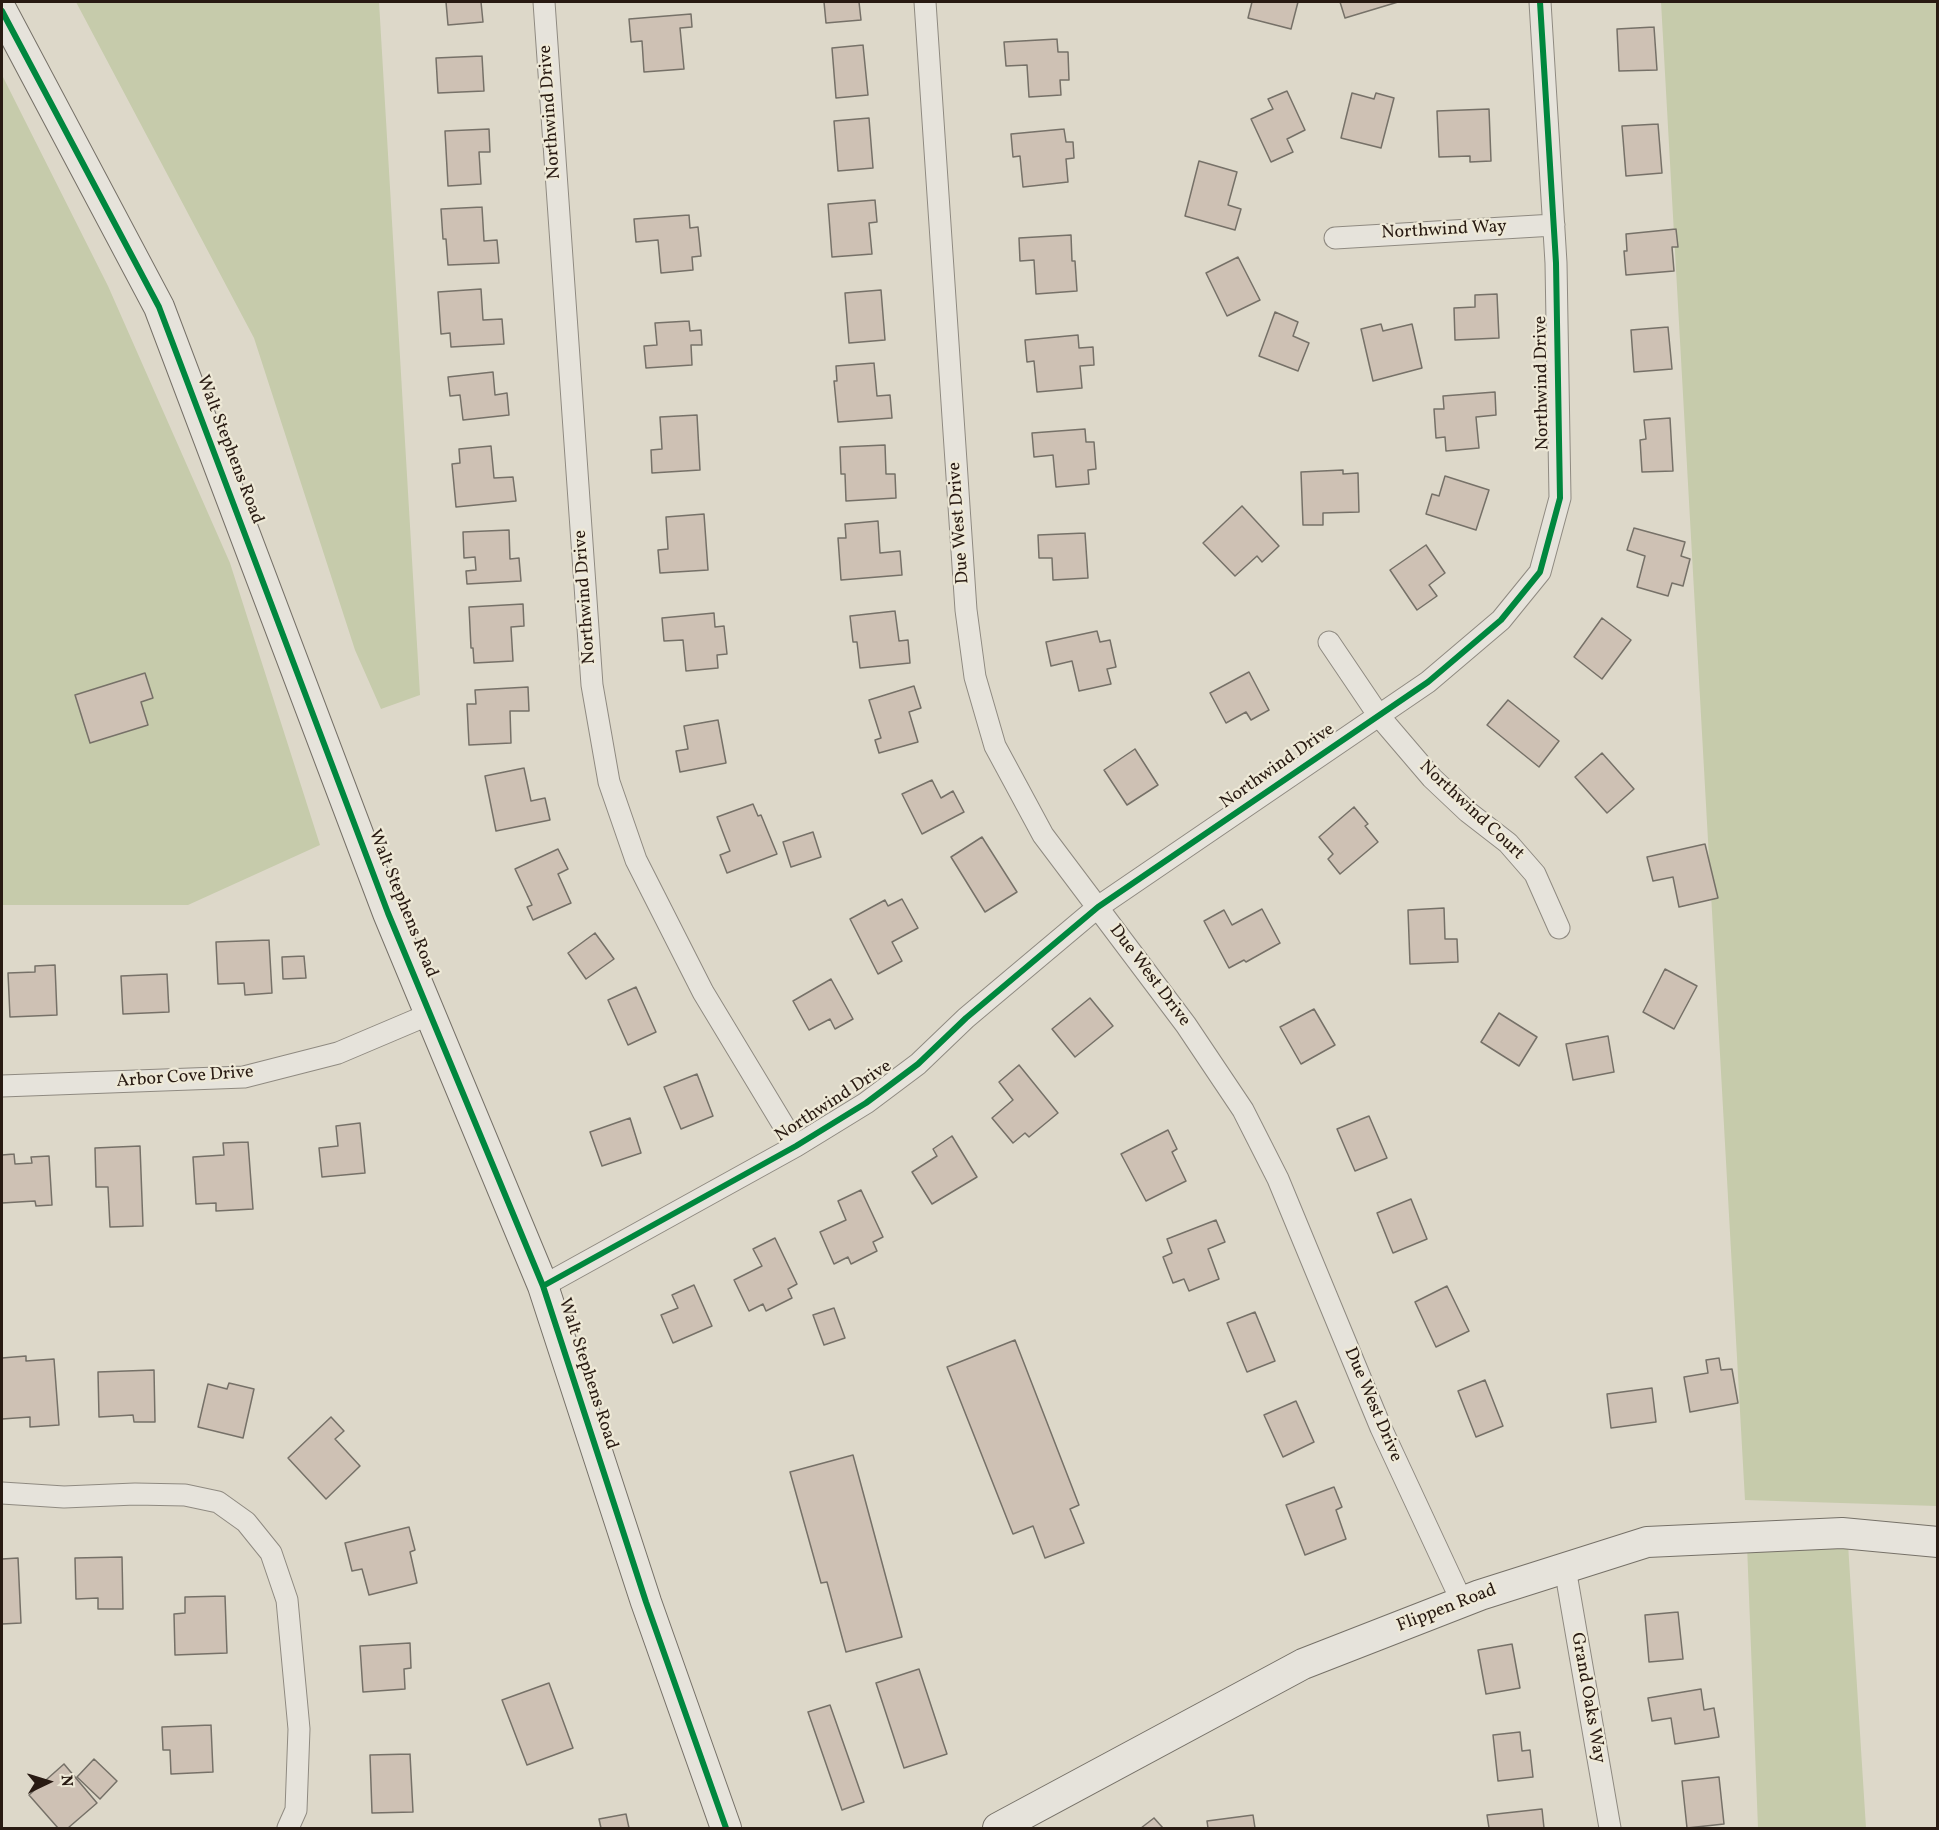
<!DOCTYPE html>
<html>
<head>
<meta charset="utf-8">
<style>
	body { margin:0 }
	#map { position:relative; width:1939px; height:1830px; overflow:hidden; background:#ddd8c9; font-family:Vollkorn,serif }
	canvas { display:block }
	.frame { position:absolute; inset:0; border:3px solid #281a12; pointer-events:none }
	.north { position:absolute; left:18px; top:1752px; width:60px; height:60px; -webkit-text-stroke:4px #eee9d7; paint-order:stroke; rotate:86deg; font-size:16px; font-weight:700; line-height:24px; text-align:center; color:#281a12 }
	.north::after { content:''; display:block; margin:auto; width:21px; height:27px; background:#281a12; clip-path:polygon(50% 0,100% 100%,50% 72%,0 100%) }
</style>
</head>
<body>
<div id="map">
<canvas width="1939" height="1830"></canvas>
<div class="frame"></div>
<div class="north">N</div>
</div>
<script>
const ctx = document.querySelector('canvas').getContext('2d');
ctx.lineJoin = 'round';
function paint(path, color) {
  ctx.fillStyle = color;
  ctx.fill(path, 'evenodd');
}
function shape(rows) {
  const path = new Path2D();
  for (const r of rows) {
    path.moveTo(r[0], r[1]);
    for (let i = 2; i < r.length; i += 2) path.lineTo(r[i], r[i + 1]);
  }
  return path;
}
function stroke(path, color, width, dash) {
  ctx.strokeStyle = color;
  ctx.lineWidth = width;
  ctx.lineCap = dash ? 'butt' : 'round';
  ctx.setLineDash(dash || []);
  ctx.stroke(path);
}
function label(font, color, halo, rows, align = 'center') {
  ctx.font = font + ' Vollkorn,serif';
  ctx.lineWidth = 4.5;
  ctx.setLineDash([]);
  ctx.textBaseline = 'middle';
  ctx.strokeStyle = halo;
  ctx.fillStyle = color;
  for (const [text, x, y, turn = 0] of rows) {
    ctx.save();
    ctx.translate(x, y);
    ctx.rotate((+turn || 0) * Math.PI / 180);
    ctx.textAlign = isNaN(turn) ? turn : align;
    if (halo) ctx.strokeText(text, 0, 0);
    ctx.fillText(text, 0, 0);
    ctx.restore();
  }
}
paint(shape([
	[76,2,379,2,420,695,381,709,355,650,254,338],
	[1661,2,1937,2,1937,1506,1745,1500],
	[2,75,108,286,230,563,320,845,188,905,2,905],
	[1848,1544,1866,1828,1758,1828,1747,1545]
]), '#c6cbab');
const building = shape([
	[446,2,481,2,483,22,448,25,446,2],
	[824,2,859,2,861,20,826,23,824,2],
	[1252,2,1298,2,1291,29,1248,18,1252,2],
	[1340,2,1398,2,1345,18,1340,2],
	[691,14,692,27,680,28,684,69,644,72,642,41,631,42,629,19,691,14],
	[1654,27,1657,70,1619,71,1617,29,1654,27],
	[1057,39,1058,52,1068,52,1069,80,1060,80,1061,95,1029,97,1027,65,1006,66,1004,42,1057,39],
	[863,45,868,95,836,98,832,48,863,45],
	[482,56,484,91,438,93,436,58,482,56],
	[1287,91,1305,130,1287,139,1293,152,1271,162,1251,119,1273,109,1268,99,1287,91],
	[1352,93,1374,99,1376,93,1394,98,1381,148,1341,138,1352,93],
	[1489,109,1491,161,1470,162,1470,156,1439,157,1437,111,1489,109],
	[869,118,873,168,838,171,834,121,869,118],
	[1658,124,1662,173,1626,176,1622,126,1658,124],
	[489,129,490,152,479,152,481,184,448,186,445,131,489,129],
	[1064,129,1066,142,1073,142,1074,158,1066,159,1068,182,1023,187,1020,156,1013,157,1011,134,1064,129],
	[1199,161,1237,172,1228,205,1241,209,1235,230,1185,216,1199,161],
	[875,200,877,222,869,223,872,254,832,257,828,204,875,200],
	[482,207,484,241,497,240,499,263,448,265,446,239,443,239,441,209,482,207],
	[689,215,690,228,698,227,701,256,692,257,693,270,661,273,658,240,636,242,634,219,689,215],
	[1676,229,1678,247,1672,247,1674,271,1626,275,1624,251,1627,251,1626,234,1676,229],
	[1071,235,1072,261,1075,261,1077,291,1036,294,1034,260,1020,261,1019,238,1071,235],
	[1238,257,1260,300,1227,316,1206,273,1238,257],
	[481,289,483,320,502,319,504,344,451,347,450,333,441,334,438,292,481,289],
	[881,290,885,340,849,343,845,293,881,290],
	[1497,294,1499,338,1455,340,1454,308,1475,307,1475,295,1497,294],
	[1275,312,1298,322,1293,336,1309,343,1298,371,1259,356,1275,312],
	[689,321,690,331,701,330,702,345,691,345,692,365,646,368,644,346,657,345,655,323,689,321],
	[1381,324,1383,331,1412,324,1422,368,1373,381,1361,329,1381,324],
	[1668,327,1672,369,1634,372,1631,330,1668,327],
	[1078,335,1079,348,1093,347,1094,365,1080,366,1082,388,1037,392,1034,361,1027,362,1025,340,1078,335],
	[874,363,877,396,890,395,892,418,838,422,834,381,837,381,836,366,874,363],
	[493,372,495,395,507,393,509,415,463,420,460,395,450,396,448,377,493,372],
	[1495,392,1496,415,1476,417,1479,448,1446,451,1445,437,1436,438,1434,409,1444,409,1443,396,1495,392],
	[697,415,700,470,652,473,651,450,662,449,660,417,697,415],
	[1670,418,1673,471,1642,472,1640,440,1646,439,1644,420,1670,418],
	[1085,429,1086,442,1094,442,1096,469,1088,470,1089,484,1056,487,1053,455,1034,457,1032,433,1085,429],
	[885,445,886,474,895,474,896,498,846,501,845,474,841,474,840,447,885,445],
	[491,446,494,478,513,477,516,501,456,507,452,464,460,463,459,449,491,446],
	[1343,470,1343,474,1358,473,1359,512,1323,513,1323,525,1303,525,1301,472,1343,470],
	[1445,476,1489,490,1476,530,1426,514,1432,494,1439,496,1445,476],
	[1242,506,1279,546,1262,562,1257,556,1235,576,1203,543,1242,506],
	[704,514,708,570,660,573,658,550,668,549,666,517,704,514],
	[878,521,880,553,900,551,902,575,841,580,838,538,846,538,845,524,878,521],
	[1634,528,1685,542,1681,556,1690,559,1683,586,1672,583,1668,596,1637,587,1645,556,1627,550,1634,528],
	[509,530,510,559,519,558,521,581,467,584,466,571,476,570,475,557,464,558,463,532,509,530],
	[1085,533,1088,578,1053,580,1052,558,1039,558,1038,535,1085,533],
	[1426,545,1445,573,1429,585,1437,596,1417,610,1390,570,1426,545],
	[523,604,524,626,511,627,513,661,474,663,473,648,471,648,469,607,523,604],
	[895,611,899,641,908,640,910,663,860,668,857,642,853,642,850,616,895,611],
	[714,613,715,627,724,626,727,654,717,655,718,668,686,671,683,640,664,641,662,618,714,613],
	[1602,618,1631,640,1602,679,1574,657,1602,618],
	[1097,631,1100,642,1110,640,1116,667,1107,669,1111,684,1079,691,1072,661,1051,666,1046,642,1097,631],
	[1249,672,1269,710,1251,720,1246,712,1226,723,1210,693,1249,672],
	[145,673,153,698,141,702,148,725,90,743,75,695,145,673],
	[914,686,921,708,909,712,918,742,879,753,875,740,881,738,869,700,914,686],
	[528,687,529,711,510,711,511,743,469,745,467,704,476,704,475,690,528,687],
	[1508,700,1559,741,1539,767,1487,725,1508,700],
	[718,720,726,763,680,772,676,751,688,749,684,726,718,720],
	[1135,749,1158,785,1127,805,1104,770,1135,749],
	[1602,753,1634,789,1607,813,1575,777,1602,753],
	[524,768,531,801,545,798,550,820,496,831,485,776,524,768],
	[932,780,941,798,953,791,964,812,922,834,902,794,932,780],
	[753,804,758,816,761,815,777,854,727,873,720,855,730,851,717,817,753,804],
	[1354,807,1368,824,1365,826,1378,842,1340,874,1328,859,1333,854,1319,837,1354,807],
	[813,832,821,857,791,867,783,842,813,832],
	[982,837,1017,892,985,912,951,857,982,837],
	[1705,844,1718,898,1679,907,1673,877,1653,881,1647,857,1705,844],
	[558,849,568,869,558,874,571,903,533,920,527,907,532,905,515,869,558,849],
	[902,899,918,928,892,942,902,961,878,974,850,919,885,900,888,906,902,899],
	[1444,908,1445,939,1457,939,1458,962,1410,964,1408,910,1444,908],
	[1262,909,1280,943,1246,962,1244,960,1229,968,1204,921,1224,910,1232,925,1262,909],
	[595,933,614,959,586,979,568,953,595,933],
	[269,940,272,993,245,995,244,983,218,984,216,942,269,940],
	[304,956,306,978,283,979,282,957,304,956],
	[55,965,57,1015,10,1017,8,973,35,972,35,966,55,965],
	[1665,969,1697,986,1674,1029,1643,1012,1665,969],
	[167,974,169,1012,123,1014,121,976,167,974],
	[831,979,853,1019,835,1029,830,1019,809,1030,793,1001,831,979],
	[636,987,656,1032,628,1045,608,1000,636,987],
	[1090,998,1113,1026,1075,1057,1052,1029,1090,998],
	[1314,1009,1335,1045,1301,1064,1280,1027,1314,1009],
	[1499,1013,1537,1037,1519,1066,1481,1042,1499,1013],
	[1608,1036,1614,1072,1573,1080,1566,1044,1608,1036],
	[1019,1065,1058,1113,1029,1137,1025,1133,1013,1143,992,1118,1013,1100,999,1082,1019,1065],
	[697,1074,713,1116,681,1129,664,1087,697,1074],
	[1369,1116,1387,1158,1355,1171,1337,1129,1369,1116],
	[630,1118,641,1153,602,1166,590,1132,630,1118],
	[360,1123,365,1173,322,1177,319,1148,338,1146,336,1126,360,1123],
	[1168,1130,1177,1149,1172,1152,1186,1181,1146,1201,1121,1154,1168,1130],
	[952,1136,977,1177,932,1204,912,1172,937,1156,933,1149,952,1136],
	[248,1142,253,1209,216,1211,216,1203,196,1204,193,1157,224,1155,223,1143,248,1142],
	[140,1146,143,1226,110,1227,108,1187,96,1187,95,1148,140,1146],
	[14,1154,15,1164,32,1163,31,1157,49,1156,52,1205,36,1206,35,1201,2,1203,2,1155,14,1154],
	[861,1190,883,1237,873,1242,877,1251,851,1264,848,1257,834,1264,820,1232,846,1220,838,1201,861,1190],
	[1411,1199,1427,1239,1393,1253,1377,1213,1411,1199],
	[1216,1220,1225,1242,1208,1249,1219,1279,1189,1291,1184,1279,1173,1283,1163,1257,1172,1253,1167,1239,1216,1220],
	[775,1238,797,1284,788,1289,792,1298,766,1311,763,1304,749,1311,734,1280,762,1266,753,1249,775,1238],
	[694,1285,712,1326,673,1343,661,1315,678,1308,672,1295,694,1285],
	[1447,1286,1469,1331,1436,1347,1415,1302,1447,1286],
	[834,1308,845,1338,824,1345,813,1315,834,1308],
	[1255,1312,1275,1361,1247,1372,1227,1323,1255,1312],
	[1015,1340,1079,1505,1070,1509,1084,1543,1045,1558,1033,1526,1013,1534,947,1367,1015,1340],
	[26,1356,26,1361,54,1359,59,1425,30,1427,30,1417,2,1419,2,1358,26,1356],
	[1719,1358,1721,1370,1732,1369,1738,1403,1690,1412,1684,1377,1708,1373,1706,1360,1719,1358],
	[154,1370,155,1422,134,1422,133,1415,99,1417,98,1372,154,1370],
	[1485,1380,1503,1426,1476,1437,1458,1391,1485,1380],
	[229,1383,254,1389,243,1438,198,1427,208,1384,227,1389,229,1383],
	[1652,1388,1656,1422,1611,1428,1607,1394,1652,1388],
	[1296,1401,1314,1442,1283,1457,1264,1415,1296,1401],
	[331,1417,344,1431,335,1439,360,1466,326,1499,288,1458,331,1417],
	[853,1455,902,1637,846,1652,827,1582,821,1583,790,1472,853,1455],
	[1334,1487,1342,1507,1336,1510,1346,1539,1305,1555,1286,1505,1334,1487],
	[409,1527,415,1550,410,1552,417,1583,369,1595,362,1569,352,1571,345,1543,409,1527],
	[122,1557,123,1609,98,1609,98,1598,76,1599,75,1558,122,1557],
	[18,1558,21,1623,2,1624,2,1559,18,1558],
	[225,1596,227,1653,175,1655,174,1614,185,1613,185,1597,225,1596],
	[1678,1612,1683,1659,1649,1662,1645,1615,1678,1612],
	[410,1643,411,1668,404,1669,405,1689,363,1692,360,1646,410,1643],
	[1512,1644,1520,1688,1486,1694,1478,1650,1512,1644],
	[919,1669,947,1754,904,1768,876,1683,919,1669],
	[549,1683,573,1748,527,1765,502,1700,549,1683],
	[1701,1689,1704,1710,1714,1708,1719,1737,1675,1744,1671,1718,1652,1721,1648,1698,1701,1689],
	[830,1705,864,1802,842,1810,808,1712,830,1705],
	[211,1725,213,1772,171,1774,170,1750,163,1750,162,1727,211,1725],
	[1520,1732,1522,1751,1530,1750,1533,1777,1498,1781,1493,1735,1520,1732],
	[410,1754,413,1812,372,1813,370,1755,410,1754],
	[94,1759,117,1781,100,1799,77,1777,94,1759],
	[64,1764,97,1803,68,1828,58,1828,29,1795,64,1764],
	[1719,1777,1724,1824,1687,1828,1682,1781,1719,1777],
	[1542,1809,1544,1828,1489,1828,1487,1815,1542,1809],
	[626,1814,629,1828,601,1828,599,1819,626,1814],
	[1253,1815,1255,1828,1208,1828,1207,1821,1253,1815],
	[1154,1818,1163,1828,1141,1828,1154,1818]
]);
paint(building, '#cec1b4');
stroke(building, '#767168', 1.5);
const street = shape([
	[544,2,592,685,609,782,636,860,703,992,796,1146],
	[925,2,966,610,975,677,995,746,1043,835,1186,1025,1243,1110,1278,1179,1381,1428,1462,1602],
	[1335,238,1554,225],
	[1329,642,1379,716,1432,778,1468,812,1508,843,1535,874,1559,928],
	[2,1086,244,1077,338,1053,430,1014],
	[543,1286,796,1146,866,1103,918,1064,966,1018,1098,907,1428,682,1501,620,1540,572,1560,498,1556,263,1540,2],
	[2,1493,64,1497,135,1494,185,1495,218,1502,246,1522,271,1553,287,1600,299,1729,296,1810,288,1828],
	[1565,1568,1610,1828]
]);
const secondary = shape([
	[2,11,159,307,388,913,543,1286,646,1602,726,1828],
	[998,1828,1303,1664,1480,1595,1647,1542,1842,1533,1938,1542]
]);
stroke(street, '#8f8a81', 23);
stroke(secondary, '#767168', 32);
stroke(street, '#e6e3db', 21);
stroke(secondary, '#e6e3db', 30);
stroke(shape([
	[2,11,159,307,388,913,543,1286,646,1602,726,1828],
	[543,1286,796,1146,866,1103,918,1064,966,1018,1098,907,1428,682,1501,620,1540,572,1560,498,1556,263,1540,2]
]), '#00873e', 6);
label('18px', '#281a12', '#eee9d7', [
	["Northwind Drive",551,112,-94],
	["Northwind Way",1444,231,-3],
	["Northwind Drive",1543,383,-91],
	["Walt Stephens Road",229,450,69],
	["Due West Drive",960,523,-94],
	["Northwind Drive",586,597,-94],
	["Northwind Drive",1278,767,-35],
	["Northwind Court",1471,811,43],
	["Walt Stephens Road",402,904,68],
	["Due West Drive",1149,976,53],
	["Arbor Cove Drive",185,1078,-4],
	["Northwind Drive",834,1102,-33],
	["Walt Stephens Road",587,1374,72],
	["Due West Drive",1372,1405,67],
	["Flippen Road",1447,1609,-21],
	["Grand Oaks Way",1587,1698,80]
]);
</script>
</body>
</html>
